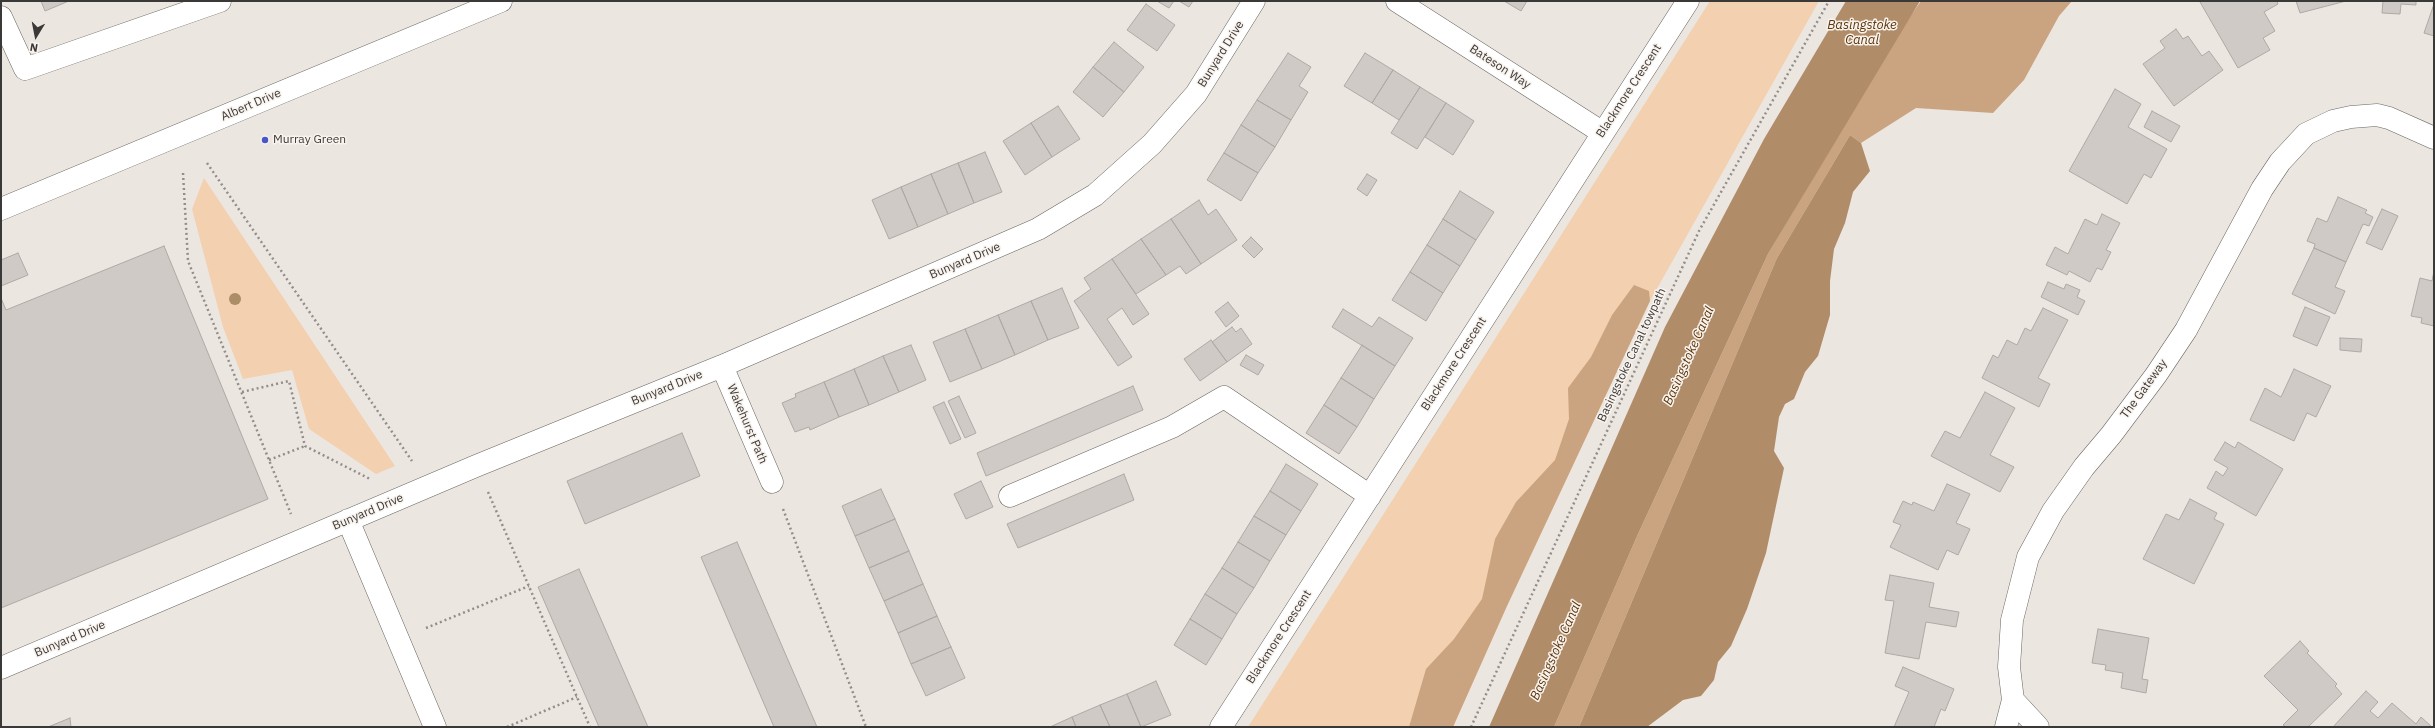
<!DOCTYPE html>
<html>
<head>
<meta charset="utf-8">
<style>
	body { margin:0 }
	#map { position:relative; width:2435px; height:728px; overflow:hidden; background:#ece6e1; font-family:"IBM Plex Sans",sans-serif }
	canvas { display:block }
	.frame { position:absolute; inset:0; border:2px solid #3b3937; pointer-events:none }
	.north { position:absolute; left:16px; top:16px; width:40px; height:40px; -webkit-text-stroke:3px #f9f3ee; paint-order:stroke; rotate:190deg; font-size:11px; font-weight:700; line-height:16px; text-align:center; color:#3b3937 }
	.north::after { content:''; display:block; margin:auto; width:14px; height:18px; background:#3b3937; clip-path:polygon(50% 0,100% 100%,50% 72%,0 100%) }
</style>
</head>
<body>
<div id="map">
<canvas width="2435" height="728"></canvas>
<div class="frame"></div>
<div class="north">N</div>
</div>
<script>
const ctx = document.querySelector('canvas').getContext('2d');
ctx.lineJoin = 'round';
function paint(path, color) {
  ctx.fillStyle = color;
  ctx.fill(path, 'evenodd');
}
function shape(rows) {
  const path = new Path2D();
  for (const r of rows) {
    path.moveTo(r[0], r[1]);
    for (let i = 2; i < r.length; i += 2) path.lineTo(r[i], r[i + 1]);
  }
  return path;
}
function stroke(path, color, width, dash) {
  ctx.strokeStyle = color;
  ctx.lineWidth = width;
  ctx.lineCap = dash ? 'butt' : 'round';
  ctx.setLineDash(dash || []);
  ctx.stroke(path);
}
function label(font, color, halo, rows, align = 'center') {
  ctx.font = font + ' "IBM Plex Sans",sans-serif';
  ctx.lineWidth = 3;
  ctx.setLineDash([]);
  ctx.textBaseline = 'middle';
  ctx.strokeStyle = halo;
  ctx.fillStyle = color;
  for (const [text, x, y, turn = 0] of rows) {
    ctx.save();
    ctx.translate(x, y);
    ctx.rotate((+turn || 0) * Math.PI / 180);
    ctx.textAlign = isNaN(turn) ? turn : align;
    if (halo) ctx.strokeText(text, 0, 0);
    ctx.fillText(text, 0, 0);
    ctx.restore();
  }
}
paint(shape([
	[1710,1,1819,1,1650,301,1507,606,1453,727,1248,727],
	[204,178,395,466,376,474,309,429,292,370,243,379,223,327,192,209]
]), '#f3d0af');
paint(shape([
	[1921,1,2072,1,2059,16,2024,80,1993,113,1916,108,1861,143,1850,135,1777,258,1579,727,1554,727,1638,534,1768,254,1902,28],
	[1634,285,1649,291,1650,301,1507,606,1453,727,1409,727,1426,669,1454,639,1482,599,1495,539,1516,502,1555,460,1569,419,1568,388,1591,357,1612,315]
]), '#caa480');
paint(shape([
	[1846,1,1920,1,1768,254,1638,534,1554,727,1489,727,1665,327,1764,139],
	[1850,135,1861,143,1870,171,1853,192,1845,223,1834,249,1830,281,1830,315,1818,356,1805,372,1794,399,1785,404,1779,417,1774,451,1784,468,1766,553,1747,609,1731,646,1718,662,1714,680,1701,696,1683,700,1647,727,1579,727,1777,258]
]), '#b18c69');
const building = shape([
	[41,1,69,1,45,11,41,1],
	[1157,1,1174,1,1169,8,1157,1],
	[1179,1,1193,1,1189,7,1179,1],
	[1504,1,1527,1,1521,11,1504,1],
	[2202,1,2277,1,2278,4,2264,12,2275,31,2263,38,2270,50,2238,68,2200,2,2202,1],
	[2296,1,2346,1,2300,13,2296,1],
	[2383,1,2416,1,2416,5,2401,4,2400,14,2382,13,2383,1],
	[1146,4,1175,25,1157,51,1127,30,1146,4],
	[2434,4,2434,36,2424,33,2434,4],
	[2176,29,2183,39,2188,36,2202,56,2209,51,2223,70,2174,106,2143,64,2165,48,2160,41,2176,29],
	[1114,42,1144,67,1124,92,1093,67,1114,42],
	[1288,53,1311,67,1299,86,1308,92,1291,120,1257,100,1288,53],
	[1365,53,1393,70,1372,103,1344,86,1365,53],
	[1093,67,1124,92,1103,117,1073,92,1093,67],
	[1393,70,1420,87,1399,120,1372,103,1393,70],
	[1420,87,1446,103,1417,149,1391,133,1420,87],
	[2115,89,2141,104,2128,127,2167,149,2151,178,2144,174,2127,204,2069,171,2115,89],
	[1257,100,1291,120,1275,147,1241,125,1257,100],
	[1446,103,1474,121,1453,155,1425,137,1446,103],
	[1058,106,1080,139,1052,157,1031,123,1058,106],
	[2152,111,2180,126,2171,142,2144,127,2152,111],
	[1031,123,1052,157,1025,175,1003,141,1031,123],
	[1241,125,1275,147,1258,173,1224,153,1241,125],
	[985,152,1002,192,974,203,958,163,985,152],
	[1224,153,1258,173,1241,201,1207,180,1224,153],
	[958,163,974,203,948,214,931,174,958,163],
	[931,174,948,214,918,227,901,187,931,174],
	[1367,174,1377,180,1367,196,1357,189,1367,174],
	[901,187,918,227,889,239,872,200,901,187],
	[1460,191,1494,212,1476,240,1443,219,1460,191],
	[2338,197,2367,210,2365,213,2373,217,2369,226,2363,224,2346,262,2314,248,2315,244,2307,241,2317,218,2327,222,2338,197],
	[1199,200,1208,215,1216,209,1237,240,1201,264,1171,219,1199,200],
	[2382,209,2398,216,2382,250,2366,243,2382,209],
	[2102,214,2120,223,2106,250,2111,252,2102,270,2097,268,2090,282,2069,271,2067,275,2046,265,2055,247,2068,254,2085,219,2097,225,2102,214],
	[1171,219,1201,264,1186,274,1180,266,1166,275,1141,239,1171,219],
	[1443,219,1476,240,1460,266,1427,245,1443,219],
	[1251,237,1263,249,1254,258,1242,246,1251,237],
	[1141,239,1166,275,1136,294,1112,259,1141,239],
	[1427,245,1460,266,1443,293,1410,272,1427,245],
	[164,246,268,499,1,608,1,298,6,310,164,246],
	[2314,248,2346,262,2335,287,2345,291,2335,314,2292,294,2314,248],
	[18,253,28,275,1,286,1,260,18,253],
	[1112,259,1149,314,1133,325,1122,308,1107,319,1132,357,1118,366,1074,301,1091,289,1084,278,1112,259],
	[2434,271,2434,326,2421,323,2422,318,2411,316,2420,278,2432,281,2434,271],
	[1410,272,1443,293,1426,321,1392,300,1410,272],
	[2048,282,2064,289,2066,284,2080,290,2077,297,2085,301,2078,315,2041,297,2048,282],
	[1062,288,1079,328,1048,340,1031,301,1062,288],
	[1031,301,1048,340,1015,355,998,315,1031,301],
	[1228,302,1239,316,1226,327,1215,312,1228,302],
	[2305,307,2330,317,2317,346,2293,336,2305,307],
	[2043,308,2068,320,2038,378,2050,384,2039,407,1982,378,1993,355,1998,358,2007,340,2017,345,2025,328,2031,331,2043,308],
	[1343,309,1372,327,1379,317,1413,338,1395,366,1332,327,1343,309],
	[998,315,1015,355,982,369,965,329,998,315],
	[1232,327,1236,332,1241,328,1252,344,1227,362,1212,342,1232,327],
	[965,329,982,369,950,382,933,342,965,329],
	[2340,338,2362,339,2361,352,2340,350,2340,338],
	[1211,340,1227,362,1200,381,1184,359,1211,340],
	[911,345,926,380,899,392,883,356,911,345],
	[1362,345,1395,366,1374,399,1341,378,1362,345],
	[1246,355,1264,365,1258,375,1240,365,1246,355],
	[883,356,899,392,869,405,854,369,883,356],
	[854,369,869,405,839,417,824,382,854,369],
	[2294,369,2331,386,2316,417,2307,413,2294,441,2250,420,2265,388,2281,397,2294,369],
	[1341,378,1374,399,1357,427,1324,405,1341,378],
	[824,382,839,417,810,430,809,427,795,432,782,403,796,397,795,394,824,382],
	[1133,386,1143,410,986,476,977,453,1133,386],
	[1985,392,2015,408,1990,455,2014,467,2000,492,1931,456,1945,431,1960,438,1985,392],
	[959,396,976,433,965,438,948,401,959,396],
	[944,402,961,439,950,444,933,407,944,402],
	[1324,405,1357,427,1339,454,1306,433,1324,405],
	[682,433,700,476,585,524,567,481,682,433],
	[2225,442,2235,448,2238,442,2283,469,2256,516,2207,488,2216,471,2223,476,2228,468,2214,460,2225,442],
	[1286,464,1318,484,1301,511,1270,491,1286,464],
	[1124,474,1134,500,1018,548,1007,524,1124,474],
	[981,481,993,507,966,519,954,494,981,481],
	[1947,484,1970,494,1956,523,1970,529,1958,555,1947,550,1938,570,1890,547,1901,525,1893,522,1903,501,1912,505,1913,502,1934,511,1947,484],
	[881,489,895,519,855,536,842,506,881,489],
	[1270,491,1301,511,1286,535,1254,516,1270,491],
	[2190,499,2217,513,2214,519,2224,524,2194,584,2143,559,2166,514,2179,520,2190,499],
	[1254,516,1286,535,1270,561,1238,542,1254,516],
	[895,519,909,551,869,568,855,536,895,519],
	[737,542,817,727,774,727,701,557,737,542],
	[1238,542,1270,561,1254,588,1222,568,1238,542],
	[909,551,923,584,884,601,869,568,909,551],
	[1222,568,1254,588,1237,614,1205,594,1222,568],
	[579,569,648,727,599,727,538,587,579,569],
	[1890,575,1934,583,1929,607,1959,612,1956,627,1926,622,1919,659,1885,653,1894,601,1885,600,1890,575],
	[923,584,937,616,898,633,884,601,923,584],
	[1205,594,1237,614,1222,639,1190,619,1205,594],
	[937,616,951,647,911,664,898,633,937,616],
	[1190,619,1222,639,1206,665,1174,645,1190,619],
	[2098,629,2149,638,2142,679,2148,680,2146,693,2121,688,2123,673,2105,670,2106,665,2092,663,2098,629],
	[2300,641,2309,651,2307,653,2337,684,2335,686,2342,694,2308,727,2286,727,2283,725,2298,710,2264,676,2300,641],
	[951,647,965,678,926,696,911,664,951,647],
	[1903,667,1954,689,1945,711,1941,709,1934,727,1894,727,1909,692,1895,686,1903,667],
	[1156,681,1171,715,1141,727,1127,694,1156,681],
	[2366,691,2378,702,2370,711,2378,718,2392,703,2416,724,2421,717,2432,727,2333,727,2366,691],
	[1127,694,1141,727,1110,727,1100,705,1127,694],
	[1100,705,1110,727,1076,727,1072,717,1100,705],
	[1072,717,1076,727,1050,727,1072,717],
	[70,718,71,727,48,727,70,718]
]);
paint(building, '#cfcac5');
stroke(building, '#aea9a4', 1);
const minor = shape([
	[1397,1,1603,133],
	[1,17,25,69,220,1],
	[1,209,501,1],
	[722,366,772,482],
	[1010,496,1172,427,1224,397,1370,496],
	[348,520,435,727],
	[1,668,476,466,722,366,1038,229,1095,195,1152,144,1196,94,1254,1],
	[2013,700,2038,727],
	[1221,727,1688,1],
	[2006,727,2013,700,2009,667,2012,620,2028,557,2053,511,2084,467,2111,435,2156,375,2186,330,2262,189,2280,162,2306,134,2333,121,2351,117,2377,115,2389,118,2434,138]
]);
stroke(minor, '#6b6661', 23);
stroke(shape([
	[207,163,412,461],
	[183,173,188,261,291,514],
	[242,392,289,381,305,446,370,479],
	[269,460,305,446],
	[488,492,590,727],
	[783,509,866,727],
	[426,628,529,586],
	[507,727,577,697],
	[1471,727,1699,231,1829,1]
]), '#928e8a', 2.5, [2, 3]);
stroke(minor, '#fff', 22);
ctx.fillStyle = '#ab8d67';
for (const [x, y] of [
	[235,299]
]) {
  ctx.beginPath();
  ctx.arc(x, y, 6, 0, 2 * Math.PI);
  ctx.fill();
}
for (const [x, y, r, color] of [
	[265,140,4,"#4a55ca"]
]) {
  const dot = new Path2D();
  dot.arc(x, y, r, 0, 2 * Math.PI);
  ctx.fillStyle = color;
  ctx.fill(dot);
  stroke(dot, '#f9f3ee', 1.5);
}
label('12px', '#3b3937', '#f9f3ee', [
	["Bunyard Drive",1221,54,-58],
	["Bateson Way",1500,67,33],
	["Blackmore Crescent",1629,91,-57],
	["Albert Drive",251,105,-23],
	["Bunyard Drive",965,261,-23],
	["Basingstoke Canal towpath",1632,355,-65],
	["Blackmore Crescent",1454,364,-57],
	["Bunyard Drive",667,388,-22],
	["The Gateway",2144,389,-54],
	["Wakehurst Path",747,424,67],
	["Bunyard Drive",368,512,-23],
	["Blackmore Crescent",1279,637,-57],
	["Bunyard Drive",70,639,-23]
]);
label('12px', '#3b3937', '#f9f3ee', [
	["Murray Green",273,140]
], 'left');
label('italic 13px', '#5d370c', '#f9f3ee', [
	["Basingstoke",1862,25],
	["Canal",1862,40],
	["Basingstoke Canal",1689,356,-66],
	["Basingstoke Canal",1556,651,-66]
]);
</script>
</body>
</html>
